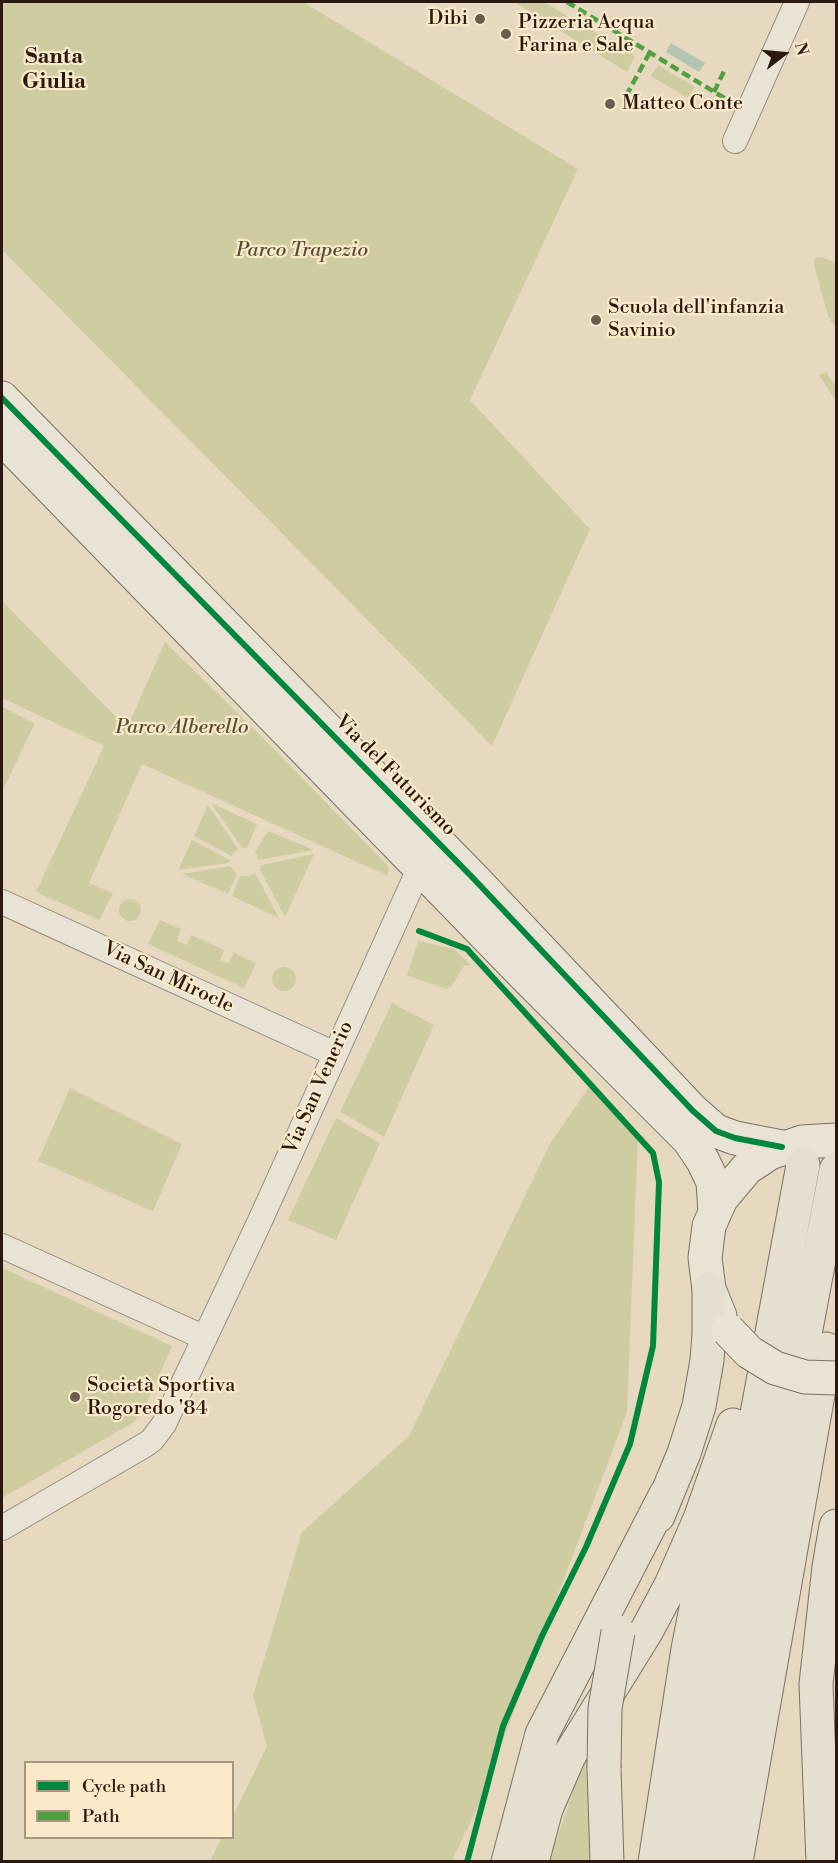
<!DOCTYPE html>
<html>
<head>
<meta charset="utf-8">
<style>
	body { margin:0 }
	#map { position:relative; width:838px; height:1863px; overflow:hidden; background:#e6d9bf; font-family:"Libre Bodoni",serif }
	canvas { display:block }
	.frame { position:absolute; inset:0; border:3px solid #2a1811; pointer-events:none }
	.legend { position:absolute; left:24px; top:1761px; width:210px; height:78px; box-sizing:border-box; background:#faeaca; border:2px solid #a79680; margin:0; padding:8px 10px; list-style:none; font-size:18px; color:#2a1811 }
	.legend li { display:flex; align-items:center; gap:12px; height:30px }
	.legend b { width:30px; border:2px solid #a79680 }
	.north { position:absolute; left:754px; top:24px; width:60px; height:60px; -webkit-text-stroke:4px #faeaca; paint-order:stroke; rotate:74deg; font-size:16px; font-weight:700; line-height:24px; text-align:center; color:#2a1811 }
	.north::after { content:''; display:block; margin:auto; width:21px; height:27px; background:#2a1811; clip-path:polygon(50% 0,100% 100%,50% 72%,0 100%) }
</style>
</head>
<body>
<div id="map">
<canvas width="838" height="1863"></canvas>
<div class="frame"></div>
<ul class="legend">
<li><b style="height:8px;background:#00873e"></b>Cycle path</li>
<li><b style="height:8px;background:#51a13f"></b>Path</li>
</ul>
<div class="north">N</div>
</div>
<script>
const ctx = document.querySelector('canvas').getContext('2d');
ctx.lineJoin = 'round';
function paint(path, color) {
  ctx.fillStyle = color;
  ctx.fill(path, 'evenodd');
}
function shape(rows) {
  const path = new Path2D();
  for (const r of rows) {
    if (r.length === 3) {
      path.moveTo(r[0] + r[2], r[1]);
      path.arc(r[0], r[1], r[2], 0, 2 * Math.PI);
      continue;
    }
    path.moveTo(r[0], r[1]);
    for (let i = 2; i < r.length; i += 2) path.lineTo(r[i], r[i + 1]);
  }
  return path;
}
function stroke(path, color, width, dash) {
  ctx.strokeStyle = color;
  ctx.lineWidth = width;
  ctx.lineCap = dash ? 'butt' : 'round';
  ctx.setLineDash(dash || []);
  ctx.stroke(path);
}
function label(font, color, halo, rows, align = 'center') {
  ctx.font = font + ' "Libre Bodoni",serif';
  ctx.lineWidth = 4.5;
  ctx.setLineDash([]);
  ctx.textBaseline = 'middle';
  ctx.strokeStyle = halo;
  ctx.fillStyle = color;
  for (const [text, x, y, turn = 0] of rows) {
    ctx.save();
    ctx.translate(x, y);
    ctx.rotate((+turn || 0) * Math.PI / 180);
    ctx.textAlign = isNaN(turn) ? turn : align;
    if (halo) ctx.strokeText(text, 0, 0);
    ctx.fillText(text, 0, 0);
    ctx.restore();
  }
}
paint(shape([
	[2,2,303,2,578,169,470,400,590,529,492,746,2,250],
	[514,2,544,2,635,56,627,72],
	[658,65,695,87,688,98,651,76],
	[822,257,836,263,836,328,828,316,814,264,815,258],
	[826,372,831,380,836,385,836,401,819,375],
	[2,601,127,728,165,642,260,735,388,866,388,876,142,764,89,883,113,893,99,920,36,892,104,746,2,698],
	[2,707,35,723,2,792],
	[211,803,257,824,247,848,242,848],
	[208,805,238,849,231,856,194,836],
	[268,831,314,850,259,860,255,852],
	[192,840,230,860,229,863,178,870],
	[314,854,285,917,260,870,261,865],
	[230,866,237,874,228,894,182,874],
	[255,873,279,918,232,896,240,876,249,876],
	[130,910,11],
	[160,920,181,929,177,941,187,945,191,935,224,950,220,960,229,963,234,953,256,963,244,988,148,944],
	[418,941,454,949,471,965,464,966,451,987,446,989,407,975],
	[284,979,12],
	[392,1003,434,1025,384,1137,340,1112],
	[591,1084,638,1135,627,1412,479,1804,452,1861,210,1861,222,1838,232,1838,233,1816,267,1746,253,1696,302,1532,409,1436,550,1144],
	[70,1088,182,1144,153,1211,38,1161],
	[336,1118,380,1143,336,1240,288,1220],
	[2,1268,172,1346,142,1413,134,1422,2,1498],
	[591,1745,594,1861,549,1862,577,1780]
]), '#d0cca1');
paint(shape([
	[671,43,705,63,699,72,666,52]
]), '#b3c5b0');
const street = shape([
	[735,141,797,2],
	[2,902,335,1054],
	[2,1246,205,1338],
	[2,1528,145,1445,152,1440,164,1424,259,1223,425,856]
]);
const secondary = shape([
	[2,398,473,878,693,1111,716,1131,735,1138,782,1147],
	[2,438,528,979,689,1140,703,1161,713,1182,715,1212],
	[720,1316,709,1289,705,1258,709,1226,721,1199,747,1168,770,1153,802,1142,836,1140]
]);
const highway = shape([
	[658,1516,684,1453,699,1406,707,1360,709,1334,709,1289],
	[604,1768,607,1862],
	[508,1862,542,1734,666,1494],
	[532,1862,546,1809,569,1756,647,1630,671,1585,700,1519,733,1425],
	[655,1862,688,1649,718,1497],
	[680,1862,712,1657,803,1165],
	[712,1862,742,1667,836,1170],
	[736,1862,826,1349],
	[823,1862,816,1684,829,1567,836,1526]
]);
stroke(street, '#948a7b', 26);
stroke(secondary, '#7a7164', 35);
stroke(highway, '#7a7164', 35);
stroke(street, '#e9e3d6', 24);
stroke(secondary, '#e9e3d6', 33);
stroke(highway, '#e6decf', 33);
const secondaryBridge = shape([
	[728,1330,749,1352,775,1368,805,1377,836,1378]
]);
const highwayBridge = shape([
	[604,1768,605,1708,618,1632]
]);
stroke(secondaryBridge, '#7a7164', 35, []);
stroke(highwayBridge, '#7a7164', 35, []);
stroke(secondaryBridge, '#e9e3d6', 33);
stroke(highwayBridge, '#e6decf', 33);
stroke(shape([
	[567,2,734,104],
	[714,92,725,69],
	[626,96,650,52]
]), '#51a13f', 4.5, [9, 4.5]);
stroke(shape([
	[2,398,473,878,693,1111,716,1131,735,1138,782,1147],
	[419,931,467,949,653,1153,659,1182,653,1346,630,1444,586,1547,542,1636,503,1726,467,1862]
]), '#00873e', 6);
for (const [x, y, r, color] of [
	[480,19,6,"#6c5c4e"],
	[506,34,6,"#6c5c4e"],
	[610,104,6,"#6c5c4e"],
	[596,320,6,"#6c5c4e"],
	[75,1397,6,"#6c5c4e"]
]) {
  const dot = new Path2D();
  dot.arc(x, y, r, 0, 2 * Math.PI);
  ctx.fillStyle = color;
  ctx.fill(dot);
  stroke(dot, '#faeaca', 2);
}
label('20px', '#2a1811', '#faeaca', [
	["Dibi",468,19,"right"],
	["Pizzeria Acqua",518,23],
	["Farina e Sale",518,46],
	["Matteo Conte",622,104],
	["Scuola dell'infanzia",608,308],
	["Savinio",608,331],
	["Società Sportiva",87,1386],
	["Rogoredo '84",87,1409]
], 'left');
label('italic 20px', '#564b35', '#faeaca', [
	["Parco Trapezio",302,251],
	["Parco Alberello",182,728]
]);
label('20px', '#2a1811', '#faeaca', [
	["Via del Futurismo",395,776,45],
	["Via San Mirocle",168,978,25],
	["Via San Venerio",319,1088,-66]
]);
label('bold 22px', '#2a1811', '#faeaca', [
	["Santa",54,58],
	["Giulia",54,83]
]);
</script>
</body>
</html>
